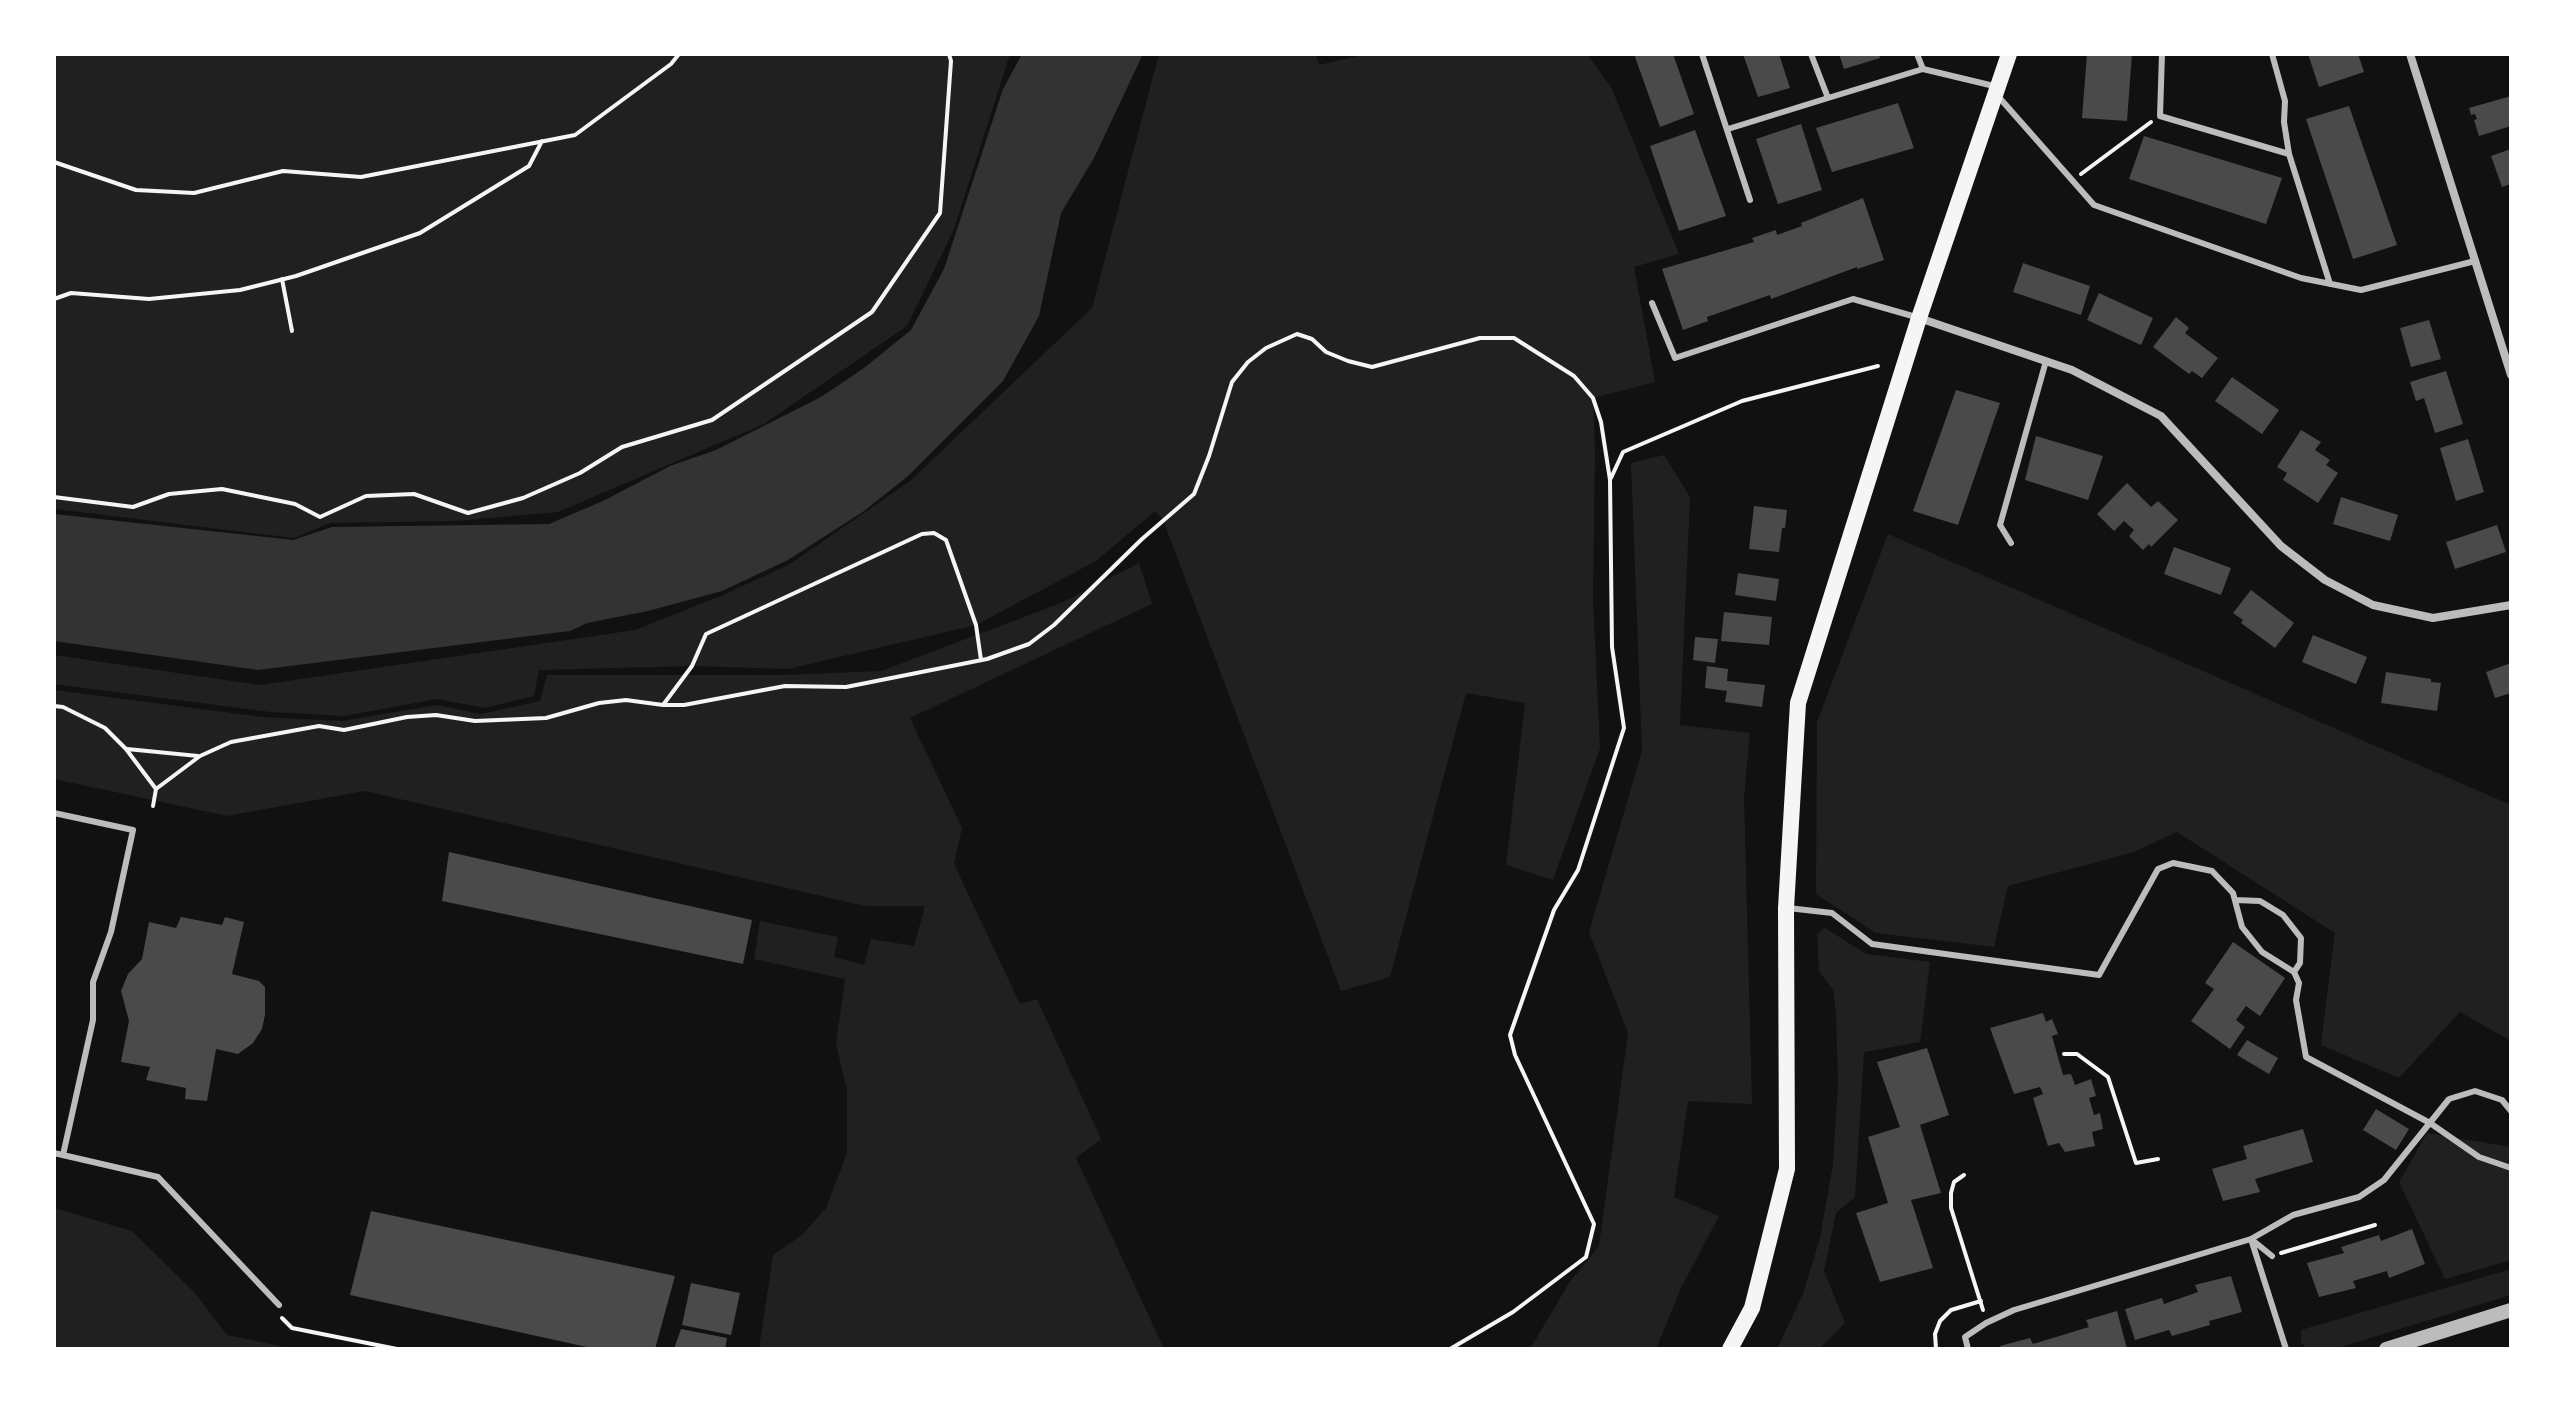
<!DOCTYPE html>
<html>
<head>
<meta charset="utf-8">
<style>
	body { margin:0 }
	#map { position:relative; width:2565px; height:1403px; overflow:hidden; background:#111; font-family:Overpass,sans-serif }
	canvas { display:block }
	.frame { position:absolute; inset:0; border:56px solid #fff; pointer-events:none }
</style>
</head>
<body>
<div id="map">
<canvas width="2565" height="1403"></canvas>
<div class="frame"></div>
</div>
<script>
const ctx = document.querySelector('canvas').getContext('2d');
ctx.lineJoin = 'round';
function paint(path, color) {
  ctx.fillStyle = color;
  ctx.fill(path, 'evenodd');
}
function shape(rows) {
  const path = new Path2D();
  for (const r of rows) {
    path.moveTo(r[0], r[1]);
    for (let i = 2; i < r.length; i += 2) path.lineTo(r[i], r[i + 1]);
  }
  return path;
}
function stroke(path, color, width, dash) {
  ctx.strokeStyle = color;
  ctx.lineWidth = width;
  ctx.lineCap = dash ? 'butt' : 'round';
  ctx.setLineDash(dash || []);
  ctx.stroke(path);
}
paint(shape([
	[54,54,1010,54,954,229,907,326,764,424,558,512,456,521,330,523,294,538,54,509],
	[1159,54,1316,54,1319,65,1366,54,1587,54,1612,89,1679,254,1634,267,1655,382,1593,398,1595,451,1593,599,1600,748,1553,880,1506,865,1525,703,1466,693,1390,977,1341,991,1163,520,1155,511,1096,561,976,625,788,669,692,666,539,670,534,696,485,708,437,699,344,716,270,712,54,684,54,655,260,685,635,630,723,595,790,564,910,481,1092,308],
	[1664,455,1690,497,1680,725,1750,733,1744,797,1752,1104,1688,1101,1674,1197,1719,1216,1681,1288,1656,1349,1530,1349,1569,1283,1599,1246,1628,1033,1589,932,1642,751,1631,463],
	[1888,534,2511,805,2511,1041,2460,1012,2399,1078,2321,1045,2335,933,2177,832,2134,852,2008,886,1994,947,1876,933,1816,894,1817,722],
	[1139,563,1152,604,910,718,962,828,954,864,1020,1004,1037,999,1101,1139,1076,1158,1164,1349,759,1349,773,1255,802,1235,826,1208,847,1153,847,1091,836,1043,845,979,754,959,760,921,838,937,834,957,864,965,871,939,914,946,925,906,865,906,365,791,227,816,54,779,54,690,263,717,342,721,437,705,481,714,540,701,547,675,784,675,881,671,1061,603],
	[1825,928,1866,954,1930,962,1920,1042,1864,1052,1855,1197,1836,1213,1824,1271,1845,1323,1819,1349,1777,1349,1803,1294,1820,1238,1833,1164,1838,1084,1836,1013,1833,990,1819,971,1817,934],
	[2427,1133,2511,1147,2511,1260,2445,1279,2399,1182],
	[54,1208,132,1231,195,1293,227,1335,295,1349,54,1349],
	[2511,1269,2511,1295,2334,1349,2306,1349,2301,1342,2301,1330]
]), '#202020');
paint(shape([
	[1022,54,1143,54,1094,158,1061,213,1039,316,1003,381,908,476,864,511,788,560,722,591,648,611,587,623,570,631,258,670,54,641,54,514,293,540,332,527,549,524,605,500,670,466,716,450,821,397,864,368,911,330,944,269,1003,89]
]), '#333');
paint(shape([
	[1634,54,1673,54,1694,114,1660,127],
	[1743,54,1779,54,1790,88,1758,97],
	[1839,54,1879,54,1880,58,1844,69],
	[2087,54,2132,54,2127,121,2082,118],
	[2308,54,2358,54,2364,72,2319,87],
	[2511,96,2511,126,2479,136,2474,120,2477,119,2475,114,2471,115,2469,108],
	[1898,103,1914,148,1832,172,1816,128],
	[2349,106,2397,245,2353,259,2306,119],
	[1801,124,1822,190,1778,204,1756,139],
	[1695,130,1726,216,1679,231,1650,146],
	[2144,136,2282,178,2266,224,2129,179],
	[2511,149,2511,184,2502,187,2491,156],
	[1863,198,1884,260,1857,269,1857,267,1771,299,1770,295,1707,317,1708,321,1683,330,1662,269,1754,242,1752,238,1776,230,1777,235,1802,226,1801,223],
	[2023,263,2090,286,2081,315,2013,292],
	[2099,293,2153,318,2141,345,2087,320],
	[2176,317,2189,328,2185,333,2218,358,2202,378,2192,371,2189,374,2153,347],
	[2429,320,2441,359,2411,367,2400,328],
	[2446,371,2463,424,2435,433,2424,398,2416,401,2410,382],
	[2232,377,2279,410,2262,434,2215,401],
	[1956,390,2000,403,1958,525,1913,511],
	[2301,430,2321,442,2315,450,2330,460,2326,465,2338,473,2318,503,2283,480,2287,473,2277,467],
	[2036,436,2103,456,2088,500,2025,480],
	[2468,439,2484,492,2456,501,2440,448],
	[2127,483,2151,507,2158,501,2178,520,2151,547,2149,544,2143,550,2129,536,2134,530,2124,521,2114,531,2097,514],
	[2341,497,2398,515,2390,541,2333,524],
	[1754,506,1787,510,1785,528,1782,528,1779,552,1749,549],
	[2497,525,2506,552,2455,569,2446,542],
	[2174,547,2231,568,2221,595,2164,574],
	[1738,573,1779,579,1776,601,1735,595],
	[2251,590,2294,623,2275,648,2241,623,2243,620,2233,613],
	[1724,612,1772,617,1769,645,1721,641],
	[2313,635,2367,657,2356,684,2302,662],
	[1695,637,1718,639,1715,663,1693,660],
	[2511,663,2511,693,2495,698,2486,672],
	[1707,666,1728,669,1727,681,1765,685,1762,707,1725,702,1727,691,1705,688],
	[2386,672,2431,679,2431,682,2441,683,2437,711,2381,703],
	[449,852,752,920,743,964,442,901],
	[181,917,222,925,225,917,244,922,232,974,259,981,265,987,265,1015,262,1029,253,1043,238,1054,216,1049,207,1101,185,1099,186,1088,146,1080,150,1067,121,1062,129,1021,121,991,128,974,142,959,149,922,176,928],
	[2233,942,2285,978,2260,1016,2246,1006,2236,1020,2245,1027,2230,1049,2191,1021,2214,989,2205,983],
	[2043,1013,2046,1022,2052,1019,2058,1034,2052,1036,2063,1075,2071,1074,2075,1085,2091,1079,2096,1096,2089,1098,2094,1115,2100,1113,2103,1129,2092,1132,2095,1146,2065,1152,2059,1143,2048,1146,2033,1098,2043,1094,2040,1087,2014,1094,1990,1028],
	[2247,1040,2278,1058,2269,1074,2237,1055],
	[1927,1048,1949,1115,1920,1125,1941,1193,1911,1200,1933,1268,1880,1282,1856,1213,1888,1203,1868,1137,1900,1127,1877,1062],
	[2376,1109,2409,1129,2396,1150,2363,1130],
	[2303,1129,2313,1162,2255,1179,2260,1192,2223,1201,2212,1169,2247,1159,2243,1146],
	[371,1211,675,1276,655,1349,596,1349,350,1295],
	[2412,1229,2425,1264,2389,1278,2387,1271,2353,1281,2356,1288,2319,1297,2307,1263,2344,1253,2341,1247,2379,1235,2381,1241],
	[2231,1276,2242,1312,2209,1321,2210,1325,2172,1336,2169,1330,2135,1340,2125,1309,2162,1298,2164,1304,2198,1292,2195,1285],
	[691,1283,740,1293,731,1335,682,1325],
	[2117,1311,2127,1349,2001,1349,2000,1346,2030,1338,2033,1344,2089,1327,2086,1320],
	[681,1329,727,1338,725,1349,674,1349]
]), '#4a4a4a');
stroke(shape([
	[54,162,136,190,194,193,283,171,361,177,575,135,671,64,679,54],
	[2081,174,2151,122],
	[282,279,292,331],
	[54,299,71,293,149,299,240,290,296,276,420,233,529,166,542,141],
	[1611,478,1623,452,1742,401,1878,366],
	[54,497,133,507,169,494,222,489,295,504,320,517,366,496,414,494,468,513,523,498,580,473,622,447,712,420,872,312,940,213,951,61,949,54],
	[663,705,692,666,706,634,922,534,934,533,946,540,976,625,981,660],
	[54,706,63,707,105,728,126,749,156,789,153,806],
	[127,749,198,756],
	[156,789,200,756,231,742,319,726,344,730,407,717,436,715,475,721,546,718,599,703,626,700,663,705,684,705,785,686,846,687,987,659,1029,644,1054,625,1142,539,1194,494,1209,456,1232,382,1248,362,1266,348,1297,334,1312,339,1326,352,1348,361,1372,367,1480,338,1514,338,1574,376,1593,398,1601,422,1610,480,1612,647,1624,728,1578,870,1554,910,1510,1035,1515,1055,1594,1224,1586,1257,1513,1312,1450,1349],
	[2064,1054,2077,1054,2108,1077,2136,1163,2158,1159],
	[1964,1175,1954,1182,1951,1193,1951,1208,1983,1310],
	[2281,1253,2375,1225],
	[282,1318,292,1328,397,1349],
	[1936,1349,1935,1334,1940,1321,1951,1310,1981,1301]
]), '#f5f5f5', 4);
stroke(shape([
	[1702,54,1750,200],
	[1917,54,1923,69],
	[2162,54,2160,116,2289,154],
	[2272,54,2285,101,2284,122,2289,154,2330,284],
	[1997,95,2094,205,2301,278,2361,290,2475,261],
	[1828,98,1923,69,1994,86],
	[1728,129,1828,98,1811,54],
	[1652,303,1675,358,1853,299,1916,317],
	[2011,543,2000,525,2046,361],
	[54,813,133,830,111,932,93,982,93,1020,63,1155],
	[2235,900,2260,901,2283,915,2301,938,2300,963,2294,972],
	[1788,908,1832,913,1872,944,2099,975,2158,869,2173,863,2212,871,2233,893,2242,927,2262,952,2294,972,2299,983,2296,1000,2306,1057,2430,1123,2479,1157,2511,1168],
	[54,1153,158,1177,279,1305],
	[2251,1239,2286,1349],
	[2251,1239,2272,1256],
	[1968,1349,1965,1337,1986,1323,2014,1310,2251,1239,2293,1215,2359,1197,2384,1180,2449,1099,2475,1091,2502,1100,2511,1111]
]), '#bcbcbc', 6);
stroke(shape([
	[2410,54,2511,375],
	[1919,318,2072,370,2161,416,2281,546,2325,580,2373,605,2433,618,2511,605]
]), '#bcbcbc', 8);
stroke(shape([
	[2386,1349,2511,1310]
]), '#bcbcbc', 14);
stroke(shape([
	[1730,1349,1752,1308,1787,1169,1786,908,1798,703,1919,318,2009,54]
]), '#f5f5f5', 16);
</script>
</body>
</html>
